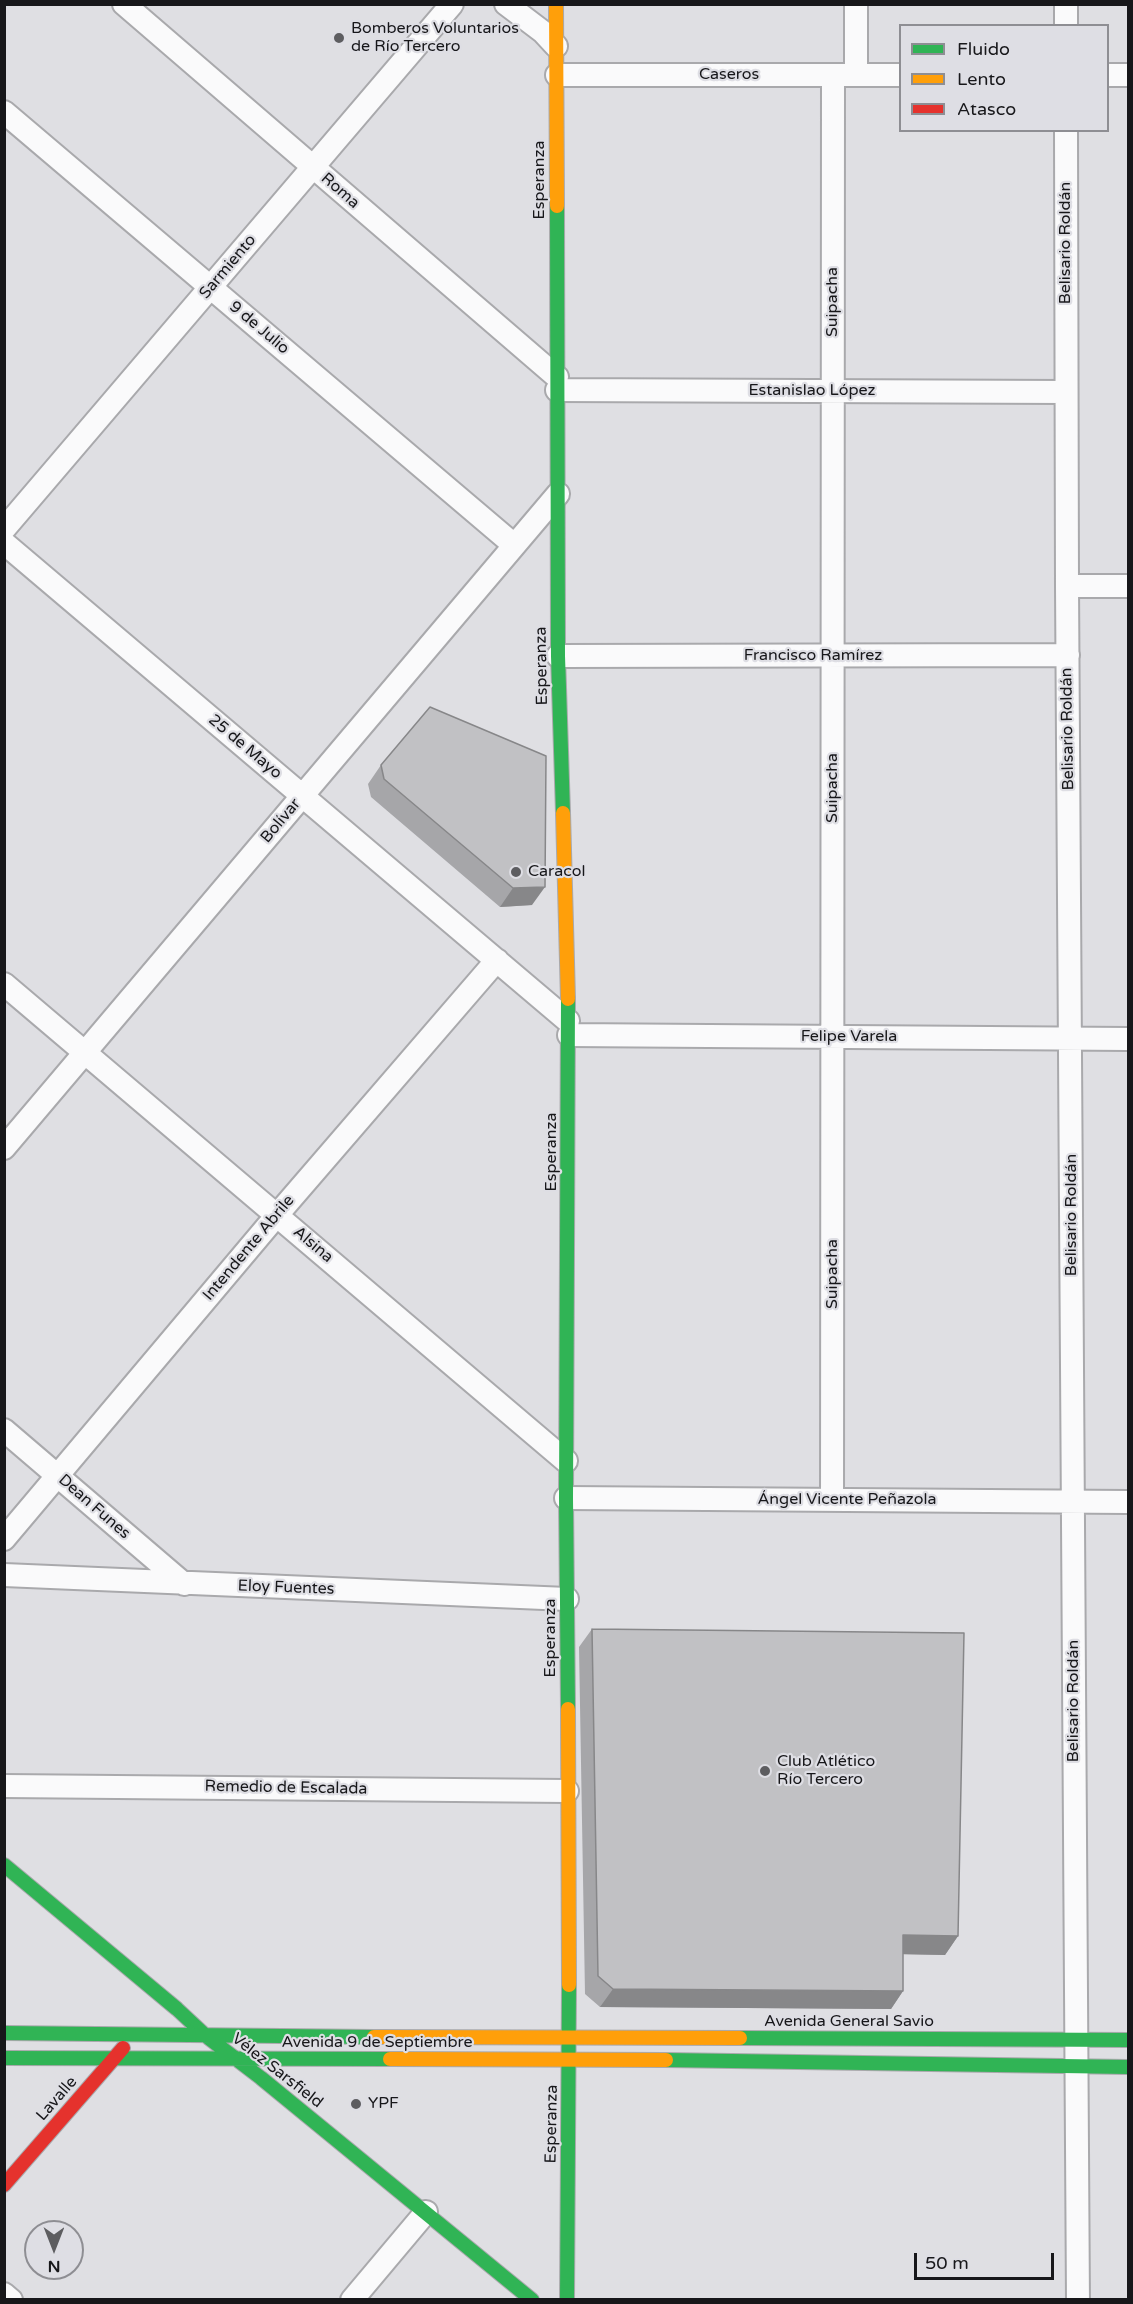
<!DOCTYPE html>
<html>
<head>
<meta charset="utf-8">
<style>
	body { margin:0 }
	#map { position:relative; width:1133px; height:2304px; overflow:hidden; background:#dfdfe3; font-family:"Varela Round",sans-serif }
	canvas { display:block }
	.frame { position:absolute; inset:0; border:6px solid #17171a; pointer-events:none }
	.legend { position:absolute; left:899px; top:24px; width:210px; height:108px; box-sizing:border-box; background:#dedee4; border:2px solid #8e8e93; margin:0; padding:8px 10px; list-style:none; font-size:18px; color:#17171a }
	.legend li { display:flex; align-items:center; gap:12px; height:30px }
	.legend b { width:30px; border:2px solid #8e8e93 }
	.north { position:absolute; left:24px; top:2220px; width:60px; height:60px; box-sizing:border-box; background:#dedee4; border:2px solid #8e8e93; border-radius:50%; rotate:180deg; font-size:16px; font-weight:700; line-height:24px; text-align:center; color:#17171a }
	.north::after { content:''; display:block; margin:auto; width:21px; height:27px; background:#5d5d60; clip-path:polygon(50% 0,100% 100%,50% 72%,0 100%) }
	.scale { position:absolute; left:914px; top:2253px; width:140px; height:27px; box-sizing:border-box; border:3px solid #17171a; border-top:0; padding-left:8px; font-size:18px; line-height:21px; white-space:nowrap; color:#17171a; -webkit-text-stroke:4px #dedee4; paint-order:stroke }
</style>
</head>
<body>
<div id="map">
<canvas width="1133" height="2304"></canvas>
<div class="frame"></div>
<ul class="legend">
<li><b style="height:8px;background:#30b455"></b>Fluido</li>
<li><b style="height:8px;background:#ff9f0a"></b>Lento</li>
<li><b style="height:8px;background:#e5322d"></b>Atasco</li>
</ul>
<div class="north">N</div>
<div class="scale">50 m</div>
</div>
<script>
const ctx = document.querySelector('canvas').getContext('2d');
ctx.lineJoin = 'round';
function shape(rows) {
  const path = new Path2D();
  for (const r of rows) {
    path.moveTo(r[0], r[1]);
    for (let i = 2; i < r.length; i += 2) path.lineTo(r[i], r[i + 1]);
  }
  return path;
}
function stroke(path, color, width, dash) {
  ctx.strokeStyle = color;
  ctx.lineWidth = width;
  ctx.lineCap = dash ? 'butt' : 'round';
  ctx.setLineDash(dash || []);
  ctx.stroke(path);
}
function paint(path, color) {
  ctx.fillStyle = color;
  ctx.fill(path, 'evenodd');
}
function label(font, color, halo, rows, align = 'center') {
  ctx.font = font + ' "Varela Round",sans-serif';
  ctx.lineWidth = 4.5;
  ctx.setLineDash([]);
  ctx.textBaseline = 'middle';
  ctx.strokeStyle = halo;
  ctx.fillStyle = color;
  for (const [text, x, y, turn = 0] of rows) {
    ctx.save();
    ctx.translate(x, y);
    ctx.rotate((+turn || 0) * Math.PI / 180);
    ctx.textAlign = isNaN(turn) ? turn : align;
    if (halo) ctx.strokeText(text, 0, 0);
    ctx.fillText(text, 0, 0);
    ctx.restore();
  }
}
const street = shape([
	[124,4,557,377],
	[506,4,543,32,556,46],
	[856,4,856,75],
	[1066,4,1066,26],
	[557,75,900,75],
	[1108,75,1128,75],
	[4,112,514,545],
	[1066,130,1067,586,1078,2300],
	[557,390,1066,392],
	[4,529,452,4],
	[4,543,568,1021],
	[1067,586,1128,586],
	[558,656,1068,655],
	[4,984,566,1461],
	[569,1035,1128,1039],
	[4,1148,558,494],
	[4,1430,184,1584],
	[566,1498,1128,1502],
	[832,1500,833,75],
	[4,1539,277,1215,497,960],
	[4,1575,567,1599],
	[4,1786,567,1791],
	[4,2294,11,2300],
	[352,2300,426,2212]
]);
const fast = shape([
	[557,206,558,656,563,813],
	[568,1709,566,1498,568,999],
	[4,1865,177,2009,206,2036,261,2078,532,2300],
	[4,2033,374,2037],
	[740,2038,1128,2040],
	[4,2058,390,2059],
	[666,2060,1128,2067],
	[567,2300,569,1985]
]);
const slow = shape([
	[556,4,557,206],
	[563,813,568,999],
	[568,1709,569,1985],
	[374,2037,740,2038],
	[390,2059,666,2060]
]);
const jam = shape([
	[4,2185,123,2048]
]);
stroke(street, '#a9a9ac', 26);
stroke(fast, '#a9a9ac', 16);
stroke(slow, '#a9a9ac', 16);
stroke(jam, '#a9a9ac', 16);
stroke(street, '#fafafb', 22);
stroke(fast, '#30b455', 14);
stroke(slow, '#ff9f0a', 14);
stroke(jam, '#e5322d', 14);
paint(shape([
	[381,765,532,905,500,907,371,797,368,784],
	[592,1629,958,1936,945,1955,903,1954,903,1991,891,2009,600,2007,585,1994,579,1647]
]), '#a6a6a9');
paint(shape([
	[545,887,532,905,500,907,513,888],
	[903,1935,958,1936,945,1955,891,1954],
	[613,1989,903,1991,891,2009,600,2007]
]), '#878789');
const building = shape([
	[430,707,546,756,545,887,513,888,384,779,381,765,430,707],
	[592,1629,964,1633,958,1936,903,1935,903,1991,613,1989,598,1976,592,1629]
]);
paint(building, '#c1c1c4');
stroke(building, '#878789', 1.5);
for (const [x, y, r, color] of [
	[339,38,6,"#5d5d60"],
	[516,872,6,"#5d5d60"],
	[765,1771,6,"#5d5d60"],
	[356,2104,6,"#5d5d60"]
]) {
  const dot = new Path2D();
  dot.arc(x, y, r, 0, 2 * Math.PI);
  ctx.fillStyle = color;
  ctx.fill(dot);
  stroke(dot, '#dedee4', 2);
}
label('16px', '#17171a', '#dedee4', [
	["Bomberos Voluntarios",351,29],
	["de Río Tercero",351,47],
	["Caracol",528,872],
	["Club Atlético",777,1762],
	["Río Tercero",777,1780],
	["YPF",368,2104]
], 'left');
label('16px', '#17171a', '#dedee4', [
	["Caseros",729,75],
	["Esperanza",540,180,-90],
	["Roma",340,191,41],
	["Belisario Roldán",1066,243,-90],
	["Sarmiento",228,267,-50],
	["Suipacha",833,302,-90],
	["9 de Julio",259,328,40],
	["Estanislao López",812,391],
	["Francisco Ramírez",813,656],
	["Esperanza",542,666,-91],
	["Belisario Roldán",1068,729,-91],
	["25 de Mayo",245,747,40],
	["Suipacha",833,788,-90],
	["Bolívar",281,821,-50],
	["Felipe Varela",849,1037],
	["Esperanza",552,1152,-90],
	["Belisario Roldán",1072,1215,-90],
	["Alsina",313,1245,40],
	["Intendente Abrile",249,1248,-50],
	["Suipacha",833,1274,-90],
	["Ángel Vicente Peñazola",847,1500],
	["Dean Funes",94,1507,41],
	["Eloy Fuentes",286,1588,2],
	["Esperanza",551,1638,-90],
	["Belisario Roldán",1074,1701,-90],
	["Remedio de Escalada",286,1788,1],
	["Avenida General Savio",849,2022],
	["Avenida 9 de Septiembre",377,2043],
	["Vélez Sarsfield",277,2071,38],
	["Lavalle",57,2099,-49],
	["Esperanza",552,2124,-89]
]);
</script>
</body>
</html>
